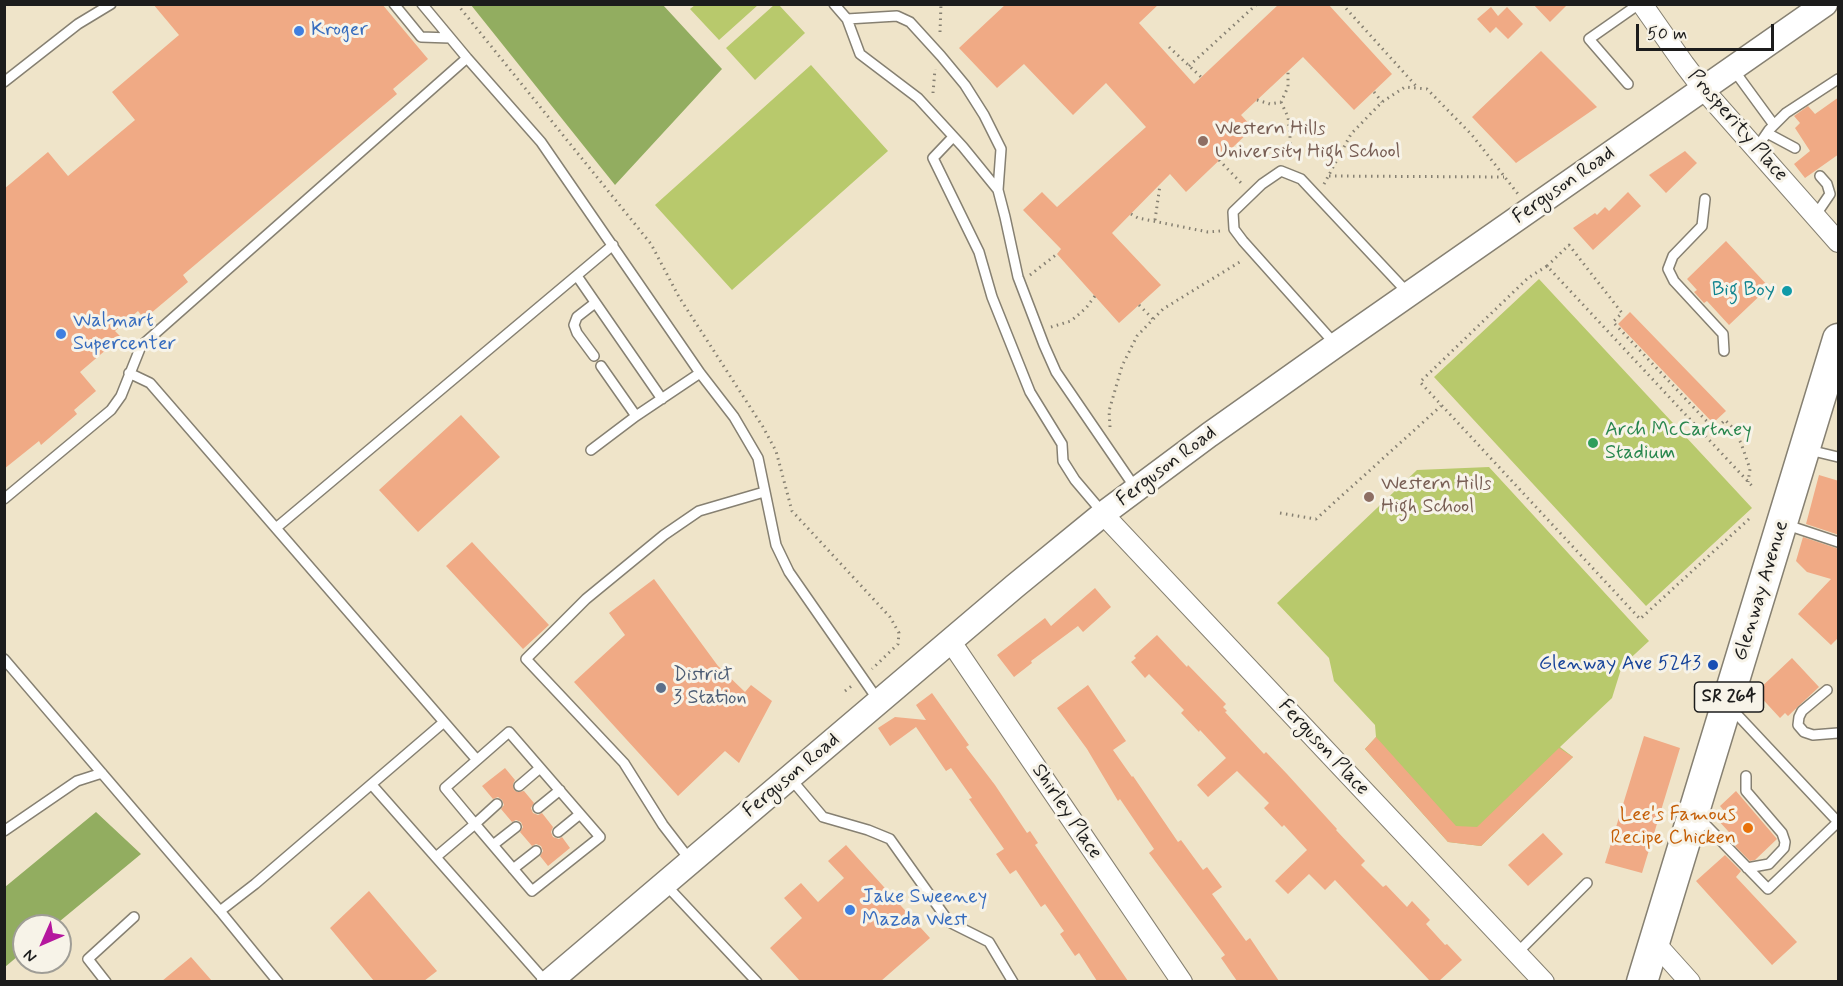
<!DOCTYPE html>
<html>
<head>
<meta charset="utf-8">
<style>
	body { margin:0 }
	#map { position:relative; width:1843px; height:986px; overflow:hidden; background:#efe4c9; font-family:Mynerve,sans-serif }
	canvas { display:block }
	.frame { position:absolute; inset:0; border:6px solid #1c1c1c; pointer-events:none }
	.north { position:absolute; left:12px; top:914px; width:60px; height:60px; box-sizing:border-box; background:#f7f3e8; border:2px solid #9f9d96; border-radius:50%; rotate:225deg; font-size:16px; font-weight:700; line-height:24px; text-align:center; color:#1c1c1c }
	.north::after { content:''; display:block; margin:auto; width:21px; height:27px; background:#b5179e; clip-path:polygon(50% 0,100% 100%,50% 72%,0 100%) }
	.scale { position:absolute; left:1636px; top:24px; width:138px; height:27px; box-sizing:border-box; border:3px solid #1c1c1c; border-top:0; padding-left:8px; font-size:18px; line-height:21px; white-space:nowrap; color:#1c1c1c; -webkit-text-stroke:4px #f7f3e8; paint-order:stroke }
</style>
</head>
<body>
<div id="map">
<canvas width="1843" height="986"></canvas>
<div class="frame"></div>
<div class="north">N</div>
<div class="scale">50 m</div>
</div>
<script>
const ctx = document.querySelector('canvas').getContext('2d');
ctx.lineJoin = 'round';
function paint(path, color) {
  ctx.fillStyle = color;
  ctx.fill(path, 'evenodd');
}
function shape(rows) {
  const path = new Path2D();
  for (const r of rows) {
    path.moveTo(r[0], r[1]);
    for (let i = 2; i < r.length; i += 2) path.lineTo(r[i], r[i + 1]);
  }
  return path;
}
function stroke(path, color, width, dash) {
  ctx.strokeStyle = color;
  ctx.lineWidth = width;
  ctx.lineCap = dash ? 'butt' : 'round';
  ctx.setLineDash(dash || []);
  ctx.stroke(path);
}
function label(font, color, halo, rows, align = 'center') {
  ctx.font = font + ' Mynerve,sans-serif';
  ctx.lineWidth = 6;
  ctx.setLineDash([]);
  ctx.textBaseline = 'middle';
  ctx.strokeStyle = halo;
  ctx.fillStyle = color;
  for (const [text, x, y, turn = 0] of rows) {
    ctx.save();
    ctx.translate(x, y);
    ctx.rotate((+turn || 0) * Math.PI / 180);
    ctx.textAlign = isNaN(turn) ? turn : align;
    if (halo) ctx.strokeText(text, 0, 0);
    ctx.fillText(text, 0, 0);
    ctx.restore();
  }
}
paint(shape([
	[695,5,695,4,758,5,719,40,690,9],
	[774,5,779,5,805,33,755,80,726,48],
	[811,65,888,151,732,290,655,205],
	[1539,279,1752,508,1646,606,1434,377],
	[1489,467,1649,641,1622,666,1612,698,1560,747,1573,757,1481,846,1448,842,1365,749,1376,737,1375,725,1334,681,1329,658,1277,603,1417,470]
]), '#b8c96c');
paint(shape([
	[471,5,663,5,722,69,615,185],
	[96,812,141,854,54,926,24,926,24,951,5,967,5,887]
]), '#92ad60');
paint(shape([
	[153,4,382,4,428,59,393,89,397,94,183,275,188,282,144,319,138,311,115,331,121,337,80,372,96,391,74,410,77,414,41,445,39,441,4,469,4,189,48,152,68,176,135,120,112,92,179,35],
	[1006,4,1159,4,1139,23,1194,84,1279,4,1328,4,1392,74,1354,110,1303,57,1241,115,1253,128,1186,192,1170,174,1112,233,1161,285,1119,323,1057,254,1061,249,1023,210,1042,192,1057,207,1146,127,1106,83,1073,115,1024,64,997,88,959,48],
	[1533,4,1568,4,1550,22],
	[1491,7,1498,16,1507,7,1523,24,1508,39,1496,27,1490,33,1477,19],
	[1541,51,1597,107,1516,163,1472,117],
	[1839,97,1839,154,1805,178,1794,164,1810,151,1795,128,1800,123,1794,116,1808,106,1815,114],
	[1685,151,1697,163,1666,193,1649,175],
	[1628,192,1641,206,1593,250,1573,228,1595,213,1597,215,1605,207,1609,211],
	[1726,241,1769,287,1729,325,1707,301,1704,303,1694,292,1697,290,1687,279],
	[1630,312,1726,411,1713,423,1618,324],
	[461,415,500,457,418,532,379,490],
	[1819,475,1839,481,1839,535,1806,524],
	[1803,537,1839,549,1839,637,1831,645,1798,614,1831,579,1807,572,1796,561],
	[472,542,549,625,523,649,446,566],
	[654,579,718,666,745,692,751,685,772,701,739,763,725,751,678,796,574,682,625,635,609,613],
	[1095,588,1111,607,1083,632,1078,626,1031,661,1032,663,1014,677,997,655,1045,618,1051,626],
	[1157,635,1187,667,1188,665,1226,704,1223,707,1227,711,1225,712,1264,754,1266,752,1287,774,1337,829,1336,830,1365,861,1361,865,1383,887,1386,885,1407,907,1412,901,1430,920,1426,924,1445,945,1447,944,1462,960,1439,981,1430,981,1335,880,1325,890,1309,874,1288,894,1275,881,1307,850,1284,825,1282,827,1264,808,1269,803,1237,771,1208,797,1197,785,1226,758,1200,730,1199,732,1181,713,1184,710,1149,674,1145,678,1131,662,1136,658,1134,656],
	[1792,658,1819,687,1788,716,1785,713,1780,718,1756,692],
	[1088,685,1126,741,1113,750,1132,777,1133,776,1178,842,1181,840,1203,870,1207,867,1222,887,1212,894,1246,941,1250,938,1279,981,1237,981,1221,958,1225,955,1149,853,1154,849,1120,799,1118,801,1087,749,1057,708],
	[932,693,969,745,966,747,995,785,1027,833,1030,831,1038,843,1035,845,1128,981,1097,981,1079,953,1075,956,1060,934,1064,931,1045,904,1041,907,1016,870,1010,874,996,854,1004,849,969,799,972,798,951,768,946,771,916,727,890,746,878,728,895,717,926,720,916,705],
	[1644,736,1680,748,1642,873,1605,863],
	[1376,737,1456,826,1477,827,1559,748,1573,757,1481,846,1448,842,1365,749],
	[505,768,515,780,513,784,514,790,517,792,524,791,534,803,531,808,533,813,538,815,542,813,553,827,551,832,553,837,559,839,562,837,570,848,548,866,540,856,543,851,541,846,536,844,532,846,520,832,523,827,521,822,516,820,512,822,501,809,504,805,502,800,498,797,493,799,482,786],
	[1736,791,1777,839,1755,860,1750,861,1735,846,1739,843,1717,819,1725,812,1720,806],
	[1543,833,1563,854,1528,886,1508,865],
	[846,845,930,938,881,981,800,981,770,948,802,918,784,898,801,883,818,902,844,878,828,861],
	[1725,855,1741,871,1736,877,1797,942,1772,965,1696,881],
	[369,891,437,971,424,981,374,981,330,928],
	[191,957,212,981,162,981]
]), '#f0aa85');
const service = shape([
	[394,4,421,37,450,38],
	[422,4,467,58,541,142,700,373,734,417,758,458,776,545,789,572,878,700],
	[834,4,847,19,860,54,918,98,963,147,998,190,1005,217,1018,277,1044,345,1056,372,1136,489],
	[847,19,897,16,910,22,941,56,965,85,984,115,1001,149,998,190],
	[1733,69,1774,125],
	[4,82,78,24,111,4],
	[1628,84,1589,39,1639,4],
	[1767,133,1795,148],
	[953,137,933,158,979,252,992,297,1030,392,1062,444,1063,461,1075,480,1103,513],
	[1756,149,1769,130,1786,113,1838,79],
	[1705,199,1702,226,1673,256,1668,269,1674,281,1723,334,1724,351],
	[1815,216,1830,194,1827,184,1820,176],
	[577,276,662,399],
	[1336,345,1243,241,1234,229,1233,212,1262,184,1281,171,1301,179,1407,292],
	[594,356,577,333,574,325,577,317,595,303],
	[601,366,636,416],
	[129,373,150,383,444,722,255,884,220,911],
	[591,450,636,416,700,373],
	[1809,450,1838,457],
	[4,499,111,410,121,396,141,346,467,58],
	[1787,525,1838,542],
	[276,528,613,245],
	[4,659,220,911,278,982],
	[1827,690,1802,711,1799,717,1798,725,1804,732,1813,735,1838,733],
	[444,722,477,760],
	[1746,776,1746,791,1782,833,1785,842,1784,848,1769,864,1747,868],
	[791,779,823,817,868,830,890,839,949,922,989,942,1013,982],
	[372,785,546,982],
	[519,786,540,768],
	[538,808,560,790],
	[1698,817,1768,889,1838,822,1730,707],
	[4,831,77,781,102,773],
	[558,832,580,814],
	[493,845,516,827],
	[436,857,475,824,445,788,509,732,600,837,532,891,475,824,497,804],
	[690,860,663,825,624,763,526,659,586,599,664,535,699,511,764,492],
	[513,869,536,851],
	[666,885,757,982],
	[1517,953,1587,883],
	[106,982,88,959,134,917]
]);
const minor = shape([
	[1642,4,1684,64,1703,89,1838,242],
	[1103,514,1544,982],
	[951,642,1182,982],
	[1654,942,1690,982]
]);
const tertiary = shape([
	[549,982,1015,586,1103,514,1209,435,1336,345,1825,4]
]);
const primary = shape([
	[1642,982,1838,339]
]);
stroke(service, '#868072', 12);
stroke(minor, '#868072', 22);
stroke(tertiary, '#868072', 27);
stroke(primary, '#868072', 33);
stroke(shape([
	[457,4,651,244,679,297,763,427,776,451,792,511,890,617,899,633,898,644,872,669],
	[1342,4,1417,87],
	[940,32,941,4],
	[1169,47,1201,77],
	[1189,66,1257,4],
	[1374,92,1382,102],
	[933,93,935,69],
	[1257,100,1270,104,1281,102,1288,87,1288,71],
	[1281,102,1288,117,1290,136,1290,152,1287,159],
	[1219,160,1242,184],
	[1329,176,1504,177],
	[1324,184,1351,134,1382,102,1405,87,1427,89,1472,135,1518,194],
	[1131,214,1138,218,1208,232,1220,231],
	[1155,220,1160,185],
	[1547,266,1569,245,1622,313,1613,322,1715,430,1725,420,1731,426,1741,443,1750,469,1748,482],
	[1030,275,1057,254],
	[1139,305,1153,319],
	[1051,327,1071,321,1086,308,1095,296],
	[1110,427,1109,411,1122,366,1137,336,1163,309,1243,260],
	[1280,513,1316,519,1441,406],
	[1749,519,1640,619,1420,382,1528,278,1547,266,1754,488],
	[845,691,853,685]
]), '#868072', 3, [1.5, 4.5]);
stroke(service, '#fff', 9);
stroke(minor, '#fff', 20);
stroke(tertiary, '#fff', 24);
stroke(primary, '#fff', 30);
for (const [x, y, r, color] of [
	[299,31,6,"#3f7fe0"],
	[1203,141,6,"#8d6e63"],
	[1787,291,6,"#0f9aa8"],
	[61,334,6,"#3f7fe0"],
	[1593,443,6,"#2e9e5b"],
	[1369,497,6,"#8d6e63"],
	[1713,665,6,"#1a4fb4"],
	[661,688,6,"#5c6f8a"],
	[1748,828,6,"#e8710a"],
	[850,910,6,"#3f7fe0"]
]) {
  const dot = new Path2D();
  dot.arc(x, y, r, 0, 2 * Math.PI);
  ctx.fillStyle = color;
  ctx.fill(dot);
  stroke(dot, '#f7f3e8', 2);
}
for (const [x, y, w] of [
	[1729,697,69]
]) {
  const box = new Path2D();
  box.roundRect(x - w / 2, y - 15, w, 30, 4.5);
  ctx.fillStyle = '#f7f3e8';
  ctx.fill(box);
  stroke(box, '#1c1c1c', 1.5);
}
label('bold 18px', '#1c1c1c', null, [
	["SR 264",1729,697]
]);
label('20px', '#366cbe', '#f7f3e8', [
	["Kroger",311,31],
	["Walmart",73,322],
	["Supercenter",73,345],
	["Jake Sweeney",862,898],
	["Mazda West",862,921]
], 'left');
label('20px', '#1c1c1c', '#f7f3e8', [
	["Prosperity Place",1737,126,49],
	["Ferguson Road",1564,186,-35],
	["Ferguson Road",1167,467,-37],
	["Glenway Avenue",1762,591,-73],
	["Ferguson Place",1323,748,47],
	["Ferguson Road",792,776,-40],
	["Shirley Place",1066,812,56]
]);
label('20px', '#785e54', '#f7f3e8', [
	["Western Hills",1215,130],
	["University High School",1215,153],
	["Western Hills",1381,485],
	["High School",1381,508]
], 'left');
label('20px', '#0d838f', '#f7f3e8', [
	["Big Boy",1775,291]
], 'right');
label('20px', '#27864d', '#f7f3e8', [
	["Arch McCartney",1605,431],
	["Stadium",1605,454]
], 'left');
label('20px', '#164399', '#f7f3e8', [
	["Glenway Ave 5243",1701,665]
], 'right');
label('20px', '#4e5e75', '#f7f3e8', [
	["District",673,676],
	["3 Station",673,699]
], 'left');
label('20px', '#c56008', '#f7f3e8', [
	["Lee's Famous",1736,816],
	["Recipe Chicken",1736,839]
], 'right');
</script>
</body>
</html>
